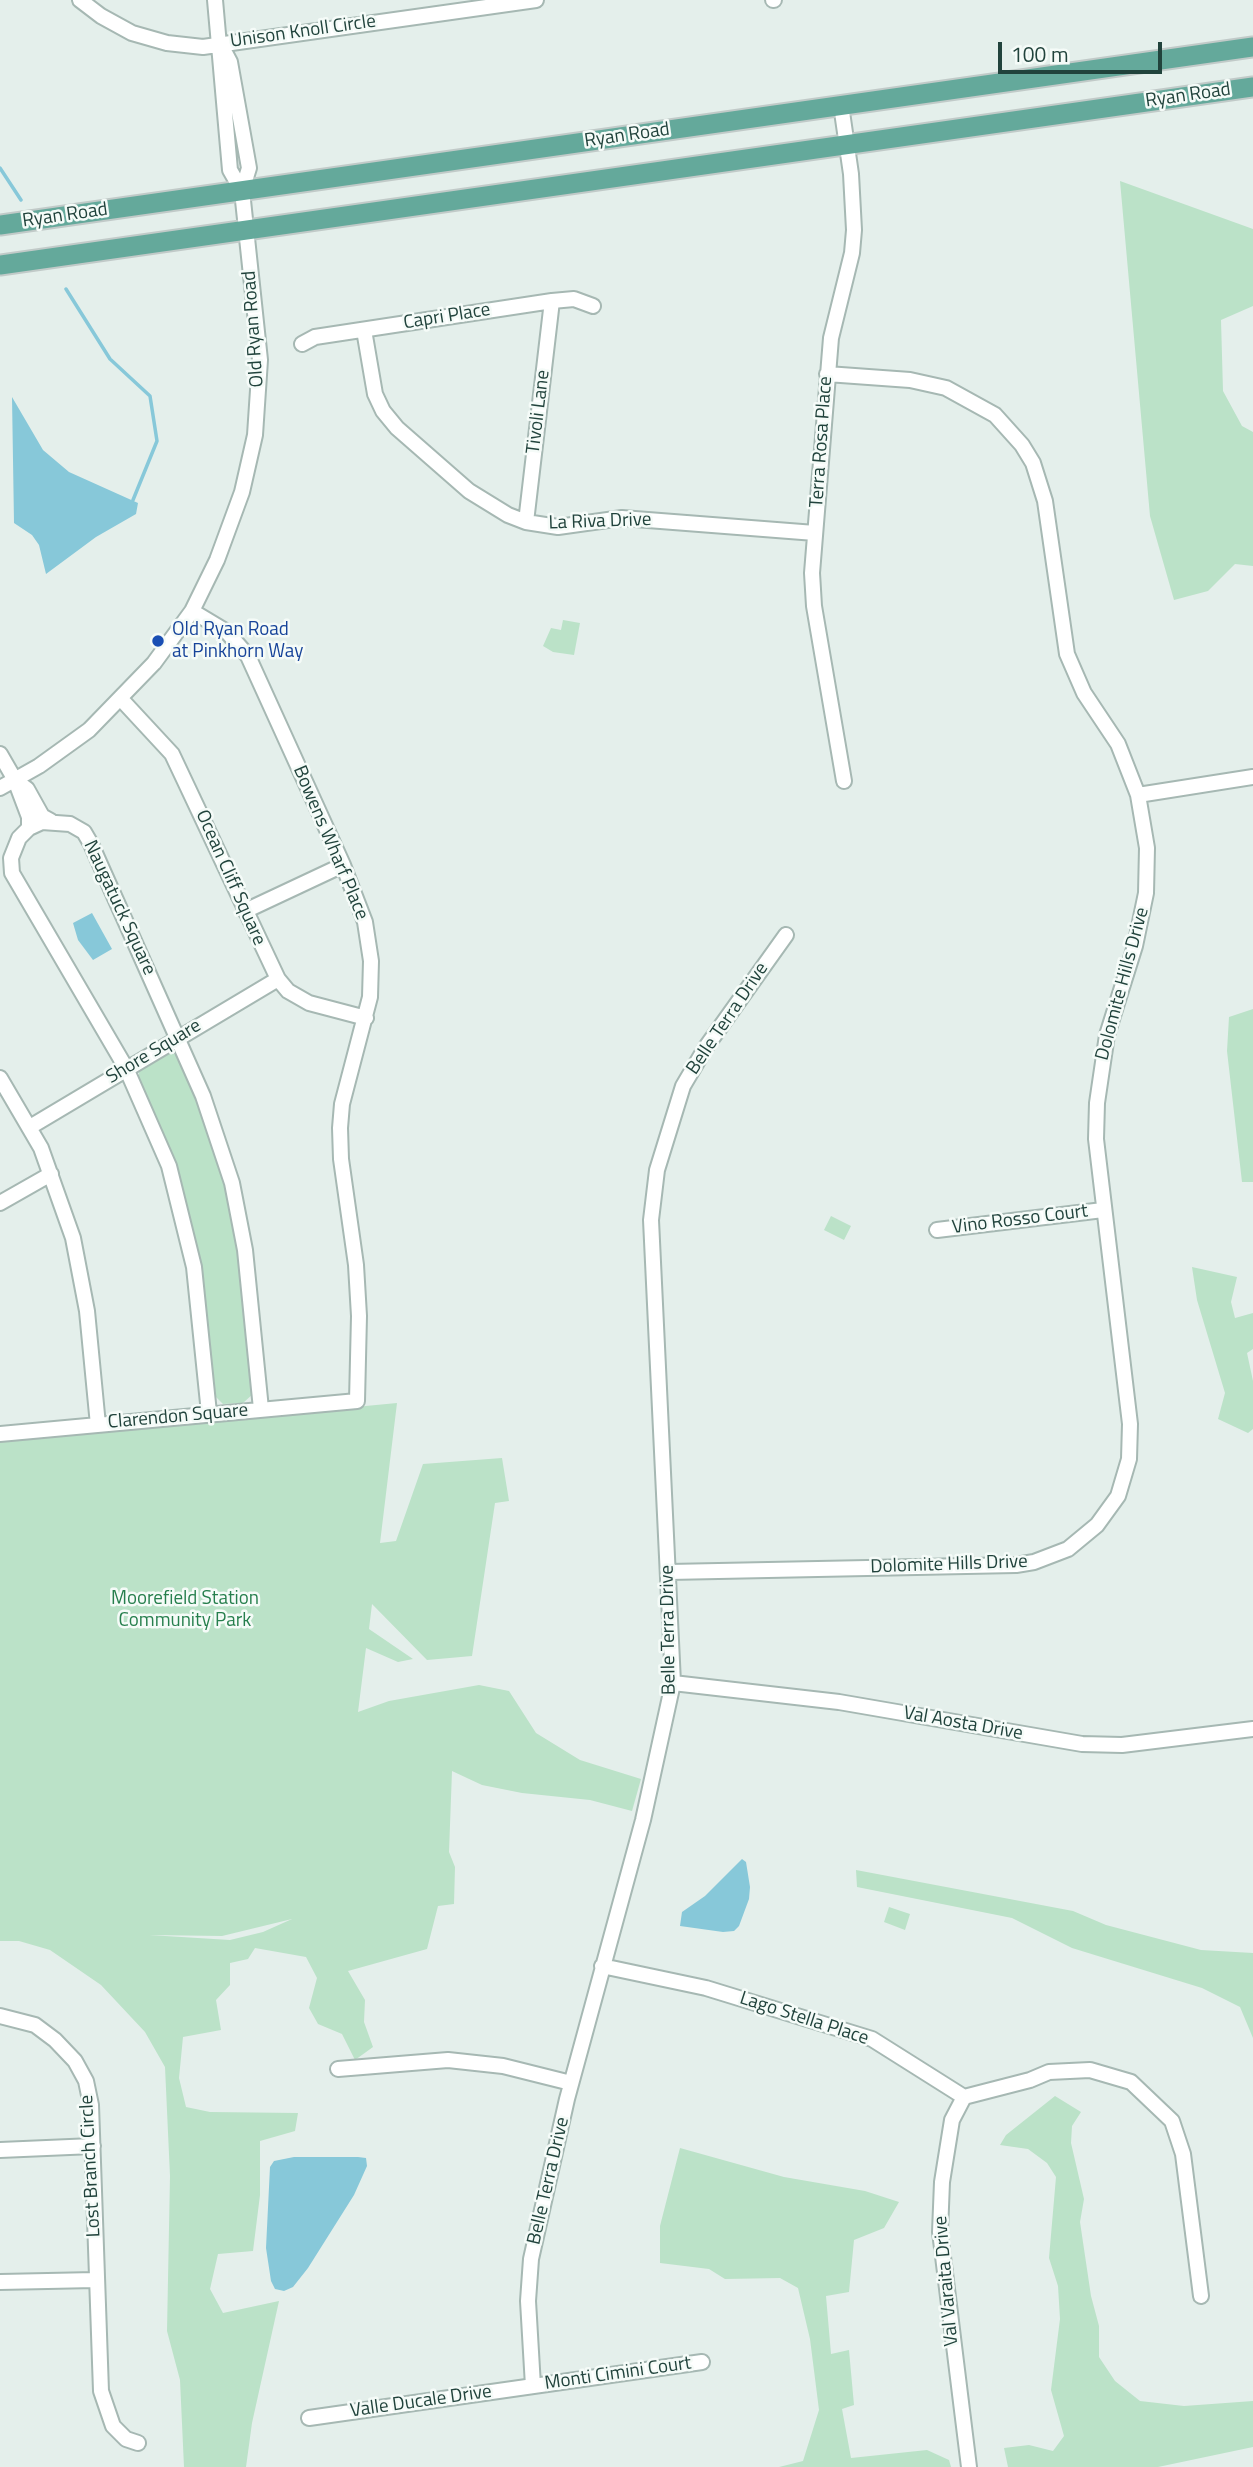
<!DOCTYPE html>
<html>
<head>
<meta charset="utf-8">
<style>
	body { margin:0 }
	#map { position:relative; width:1253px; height:2467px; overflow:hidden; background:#e4efeb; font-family:"Titillium Web",sans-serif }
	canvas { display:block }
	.scale { position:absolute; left:998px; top:42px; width:164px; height:32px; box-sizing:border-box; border:4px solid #21433c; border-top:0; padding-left:9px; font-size:21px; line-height:24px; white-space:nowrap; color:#21433c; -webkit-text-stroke:5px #f5fbf8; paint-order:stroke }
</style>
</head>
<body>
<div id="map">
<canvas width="1253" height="2467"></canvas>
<div class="scale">100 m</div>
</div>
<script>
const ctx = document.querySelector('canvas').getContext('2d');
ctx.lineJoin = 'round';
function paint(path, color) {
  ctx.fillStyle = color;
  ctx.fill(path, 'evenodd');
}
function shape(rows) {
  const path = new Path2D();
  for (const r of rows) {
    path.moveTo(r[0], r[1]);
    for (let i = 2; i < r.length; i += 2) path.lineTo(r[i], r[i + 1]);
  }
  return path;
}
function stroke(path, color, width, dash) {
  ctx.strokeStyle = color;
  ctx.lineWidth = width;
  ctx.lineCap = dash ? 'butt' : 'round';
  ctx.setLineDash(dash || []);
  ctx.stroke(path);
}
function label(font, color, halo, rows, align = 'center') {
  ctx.font = font + ' "Titillium Web",sans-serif';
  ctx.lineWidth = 5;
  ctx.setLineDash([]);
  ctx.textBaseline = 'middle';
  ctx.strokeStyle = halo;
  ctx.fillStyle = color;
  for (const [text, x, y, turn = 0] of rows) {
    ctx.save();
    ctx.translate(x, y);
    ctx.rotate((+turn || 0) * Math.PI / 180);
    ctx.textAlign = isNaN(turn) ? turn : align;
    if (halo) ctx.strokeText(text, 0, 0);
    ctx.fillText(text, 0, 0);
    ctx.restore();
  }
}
paint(shape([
	[1120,181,1253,229,1253,306,1221,320,1223,391,1242,426,1253,432,1253,566,1235,564,1208,591,1174,600,1150,516],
	[563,620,580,623,574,655,553,652,543,646,551,628,561,630],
	[1253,1009,1253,1182,1242,1182,1227,1051,1229,1017],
	[171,1053,180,1056,188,1071,230,1197,237,1231,254,1393,243,1403,223,1404,212,1393,198,1267,139,1083,139,1070],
	[831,1216,851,1226,844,1240,824,1230],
	[1192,1267,1237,1277,1231,1302,1235,1318,1253,1313,1253,1349,1247,1353,1253,1381,1253,1429,1248,1433,1218,1419,1225,1393,1197,1300],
	[397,1403,380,1543,396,1541,423,1464,502,1458,509,1501,495,1503,472,1656,427,1660,372,1604,369,1629,413,1659,398,1662,366,1648,358,1712,389,1701,479,1685,509,1691,536,1733,580,1760,641,1779,632,1811,590,1800,522,1793,482,1785,452,1771,449,1852,455,1867,454,1904,438,1906,427,1949,348,1971,365,2000,364,2022,373,2047,355,2060,342,2034,318,2024,309,2008,317,1978,306,1957,255,1948,248,1959,230,1963,230,1985,216,2000,221,2030,183,2037,179,2078,186,2107,210,2112,298,2113,295,2131,260,2141,260,2195,253,2251,218,2254,210,2289,223,2313,279,2301,252,2423,246,2467,184,2467,180,2380,167,2331,170,2176,165,2067,145,2032,101,1985,50,1950,19,1941,0,1941,0,1441],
	[292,1919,263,1932,230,1940,149,1935,222,1936],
	[856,1870,1073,1911,1106,1925,1201,1950,1253,1953,1253,2038,1240,2007,1202,1988,1072,1948,1012,1918,857,1887],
	[889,1907,910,1914,905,1930,884,1922],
	[1055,2096,1081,2112,1072,2126,1071,2143,1084,2199,1080,2222,1091,2296,1099,2326,1099,2357,1115,2381,1140,2401,1184,2406,1253,2401,1253,2447,1158,2467,1008,2467,1004,2448,1029,2445,1053,2451,1064,2436,1051,2390,1060,2319,1058,2286,1049,2258,1056,2177,1047,2163,1028,2149,1000,2145,1006,2135],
	[680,2148,784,2177,865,2191,899,2202,884,2228,854,2240,849,2292,826,2296,831,2354,849,2350,854,2405,842,2409,851,2458,927,2450,949,2460,951,2467,779,2467,803,2461,819,2410,810,2339,798,2288,780,2278,725,2279,709,2269,660,2263,660,2226]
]), '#bbe2c8');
paint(shape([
	[12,397,43,450,69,472,138,503,136,514,96,537,46,574,39,545,32,535,14,523],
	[92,913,112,949,93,960,78,940,73,923],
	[742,1859,746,1862,750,1887,749,1899,739,1926,734,1931,723,1932,680,1926,682,1912,705,1896],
	[294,2157,358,2157,366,2158,367,2166,354,2195,308,2268,293,2287,284,2291,275,2289,271,2281,266,2248,270,2167,274,2161]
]), '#87c8d9');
stroke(shape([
	[0,168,21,200],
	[66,289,110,359,150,396,157,441,133,500]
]), '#87c8d9', 3.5);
const minor = shape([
	[80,0,101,16,132,33,167,43,203,47,536,0],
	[773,0,774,0],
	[221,45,230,62,249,168,242,191],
	[841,105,851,174,854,230,852,253,831,338,812,573,814,606,844,781],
	[364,330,375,394,383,411,397,428,469,491,508,515,526,522,558,527,622,518,815,533],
	[302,344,315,337,552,301,574,299,593,306],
	[526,522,552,301],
	[121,699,172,754,278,979,288,991,309,1003,366,1018],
	[0,754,15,780,29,817,29,828],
	[15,780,27,789,42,816,51,821],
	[0,788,39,766,89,730,154,663,192,611,217,560,242,492,255,435,260,360,242,191,230,170,215,0],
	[1138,795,1253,777],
	[245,911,343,865],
	[0,1078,41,1148,73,1238,87,1311,98,1425],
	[30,1127,278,979],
	[0,1203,51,1174],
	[937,1230,1103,1210],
	[209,1413,194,1267,169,1166,126,1068,12,873,11,858,19,838,29,828,42,822,70,824,84,832,91,844,203,1096,232,1183,245,1250,261,1409],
	[0,1434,357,1401,359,1316,356,1265,341,1159,340,1128,342,1104,370,997,371,961,365,922,343,865,248,656,227,632,192,611],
	[669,1572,1016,1565,1034,1562,1068,1549,1097,1525,1118,1496,1129,1459,1130,1424,1096,1139,1097,1103,1107,1035,1135,946,1146,893,1147,848,1138,795,1118,744,1084,693,1067,654,1045,501,1033,463,1022,445,995,415,946,388,910,380,827,374],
	[673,1683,839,1702,1082,1744,1122,1745,1253,1729],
	[602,1966,706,1988,872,2039,964,2097,1030,2080,1049,2072,1090,2070,1131,2082,1172,2121,1183,2154,1201,2296],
	[0,2016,35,2025,55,2040,75,2061,86,2081,91,2105,101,2391,113,2426,126,2439,138,2443],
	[338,2069,448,2060,503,2066,571,2083],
	[964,2097,952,2120,942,2182,940,2232,969,2467],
	[0,2150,93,2146],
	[0,2282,95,2280],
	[533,2386,528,2301,531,2259,567,2099,643,1820,673,1683,651,1220,657,1170,683,1086,706,1047,786,935],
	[309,2418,702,2362]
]);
const major = shape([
	[0,225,1253,47],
	[0,265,1253,87]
]);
stroke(minor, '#a6b8b3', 18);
stroke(major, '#c1cac8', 23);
stroke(minor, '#fff', 14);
stroke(major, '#64a99b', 19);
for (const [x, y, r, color] of [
	[158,641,7,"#1a4fb4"]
]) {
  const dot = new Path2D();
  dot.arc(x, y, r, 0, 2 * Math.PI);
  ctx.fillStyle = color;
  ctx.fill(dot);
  stroke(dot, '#f5fbf8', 2.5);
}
label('19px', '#21433c', '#f5fbf8', [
	["Unison Knoll Circle",303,32,-8],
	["Ryan Road",1188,96,-8],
	["Ryan Road",627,136,-8],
	["Ryan Road",65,216,-8],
	["Capri Place",447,317,-9],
	["Old Ryan Road",254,329,-94],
	["Tivoli Lane",539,412,-83],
	["Terra Rosa Place",822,442,-86],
	["La Riva Drive",600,522,-2],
	["Bowens Wharf Place",330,843,67],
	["Ocean Cliff Square",230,878,66],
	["Naugatuck Square",119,908,65],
	["Dolomite Hills Drive",1123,984,-75],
	["Belle Terra Drive",728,1019,-56],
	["Shore Square",154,1052,-31],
	["Vino Rosso Court",1020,1220,-7],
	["Clarendon Square",178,1417,-5],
	["Dolomite Hills Drive",949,1565,-2],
	["Belle Terra Drive",669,1630,-91],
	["Val Aosta Drive",963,1724,10],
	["Lago Stella Place",804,2019,18],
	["Lost Branch Circle",91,2166,-93],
	["Belle Terra Drive",549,2181,-77],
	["Val Varaita Drive",947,2281,-95],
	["Monti Cimini Court",618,2374,-8],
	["Valle Ducale Drive",421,2402,-8]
]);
label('19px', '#164399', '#f5fbf8', [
	["Old Ryan Road",172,630],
	["at Pinkhorn Way",172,652]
], 'left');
label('19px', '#267f4d', '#f5fbf8', [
	["Moorefield Station",185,1599],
	["Community Park",185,1621]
]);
</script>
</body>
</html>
